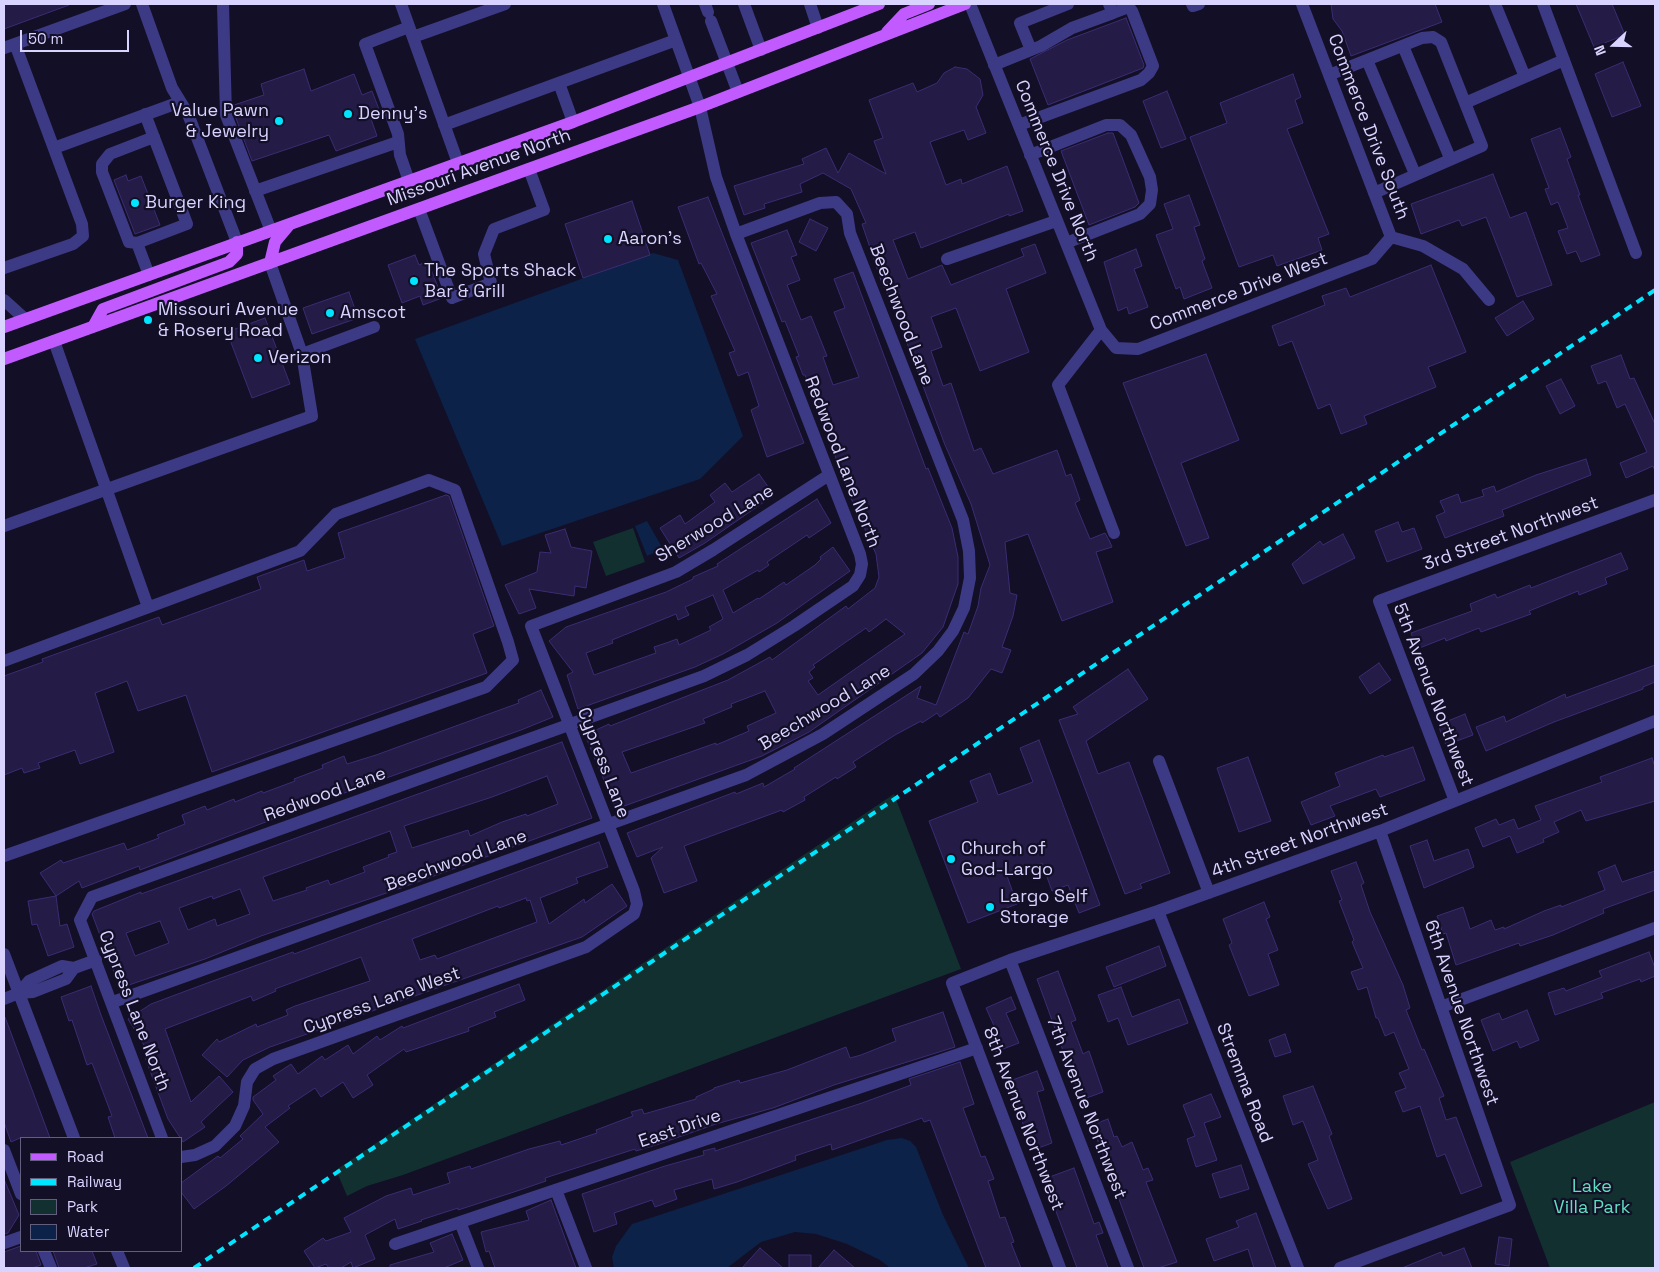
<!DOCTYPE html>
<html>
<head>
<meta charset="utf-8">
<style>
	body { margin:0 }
	#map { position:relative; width:1659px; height:1272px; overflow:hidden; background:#130f26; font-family:"Space Grotesk",sans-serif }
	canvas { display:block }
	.frame { position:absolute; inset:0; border:5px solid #d9d4ff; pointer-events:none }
	.legend { position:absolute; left:20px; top:1137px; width:162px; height:115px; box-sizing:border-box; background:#130f26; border:1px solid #625e7d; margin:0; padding:6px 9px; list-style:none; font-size:15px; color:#d9d4ff }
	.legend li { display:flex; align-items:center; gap:10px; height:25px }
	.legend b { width:25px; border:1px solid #625e7d }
	.north { position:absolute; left:1589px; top:20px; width:50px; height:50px; -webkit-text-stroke:4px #130f26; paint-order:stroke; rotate:249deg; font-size:14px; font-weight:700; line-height:20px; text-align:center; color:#d9d4ff }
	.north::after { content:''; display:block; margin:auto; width:18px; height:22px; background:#d9d4ff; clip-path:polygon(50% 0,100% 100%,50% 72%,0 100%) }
	.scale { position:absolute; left:20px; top:30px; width:109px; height:22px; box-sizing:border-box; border:2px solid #d9d4ff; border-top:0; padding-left:6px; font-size:15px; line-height:18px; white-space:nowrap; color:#d9d4ff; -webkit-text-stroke:4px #130f26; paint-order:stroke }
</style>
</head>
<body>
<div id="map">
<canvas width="1659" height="1272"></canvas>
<div class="frame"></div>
<ul class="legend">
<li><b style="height:6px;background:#c25bff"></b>Road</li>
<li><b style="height:6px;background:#00e5ff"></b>Railway</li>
<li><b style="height:14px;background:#12302f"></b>Park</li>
<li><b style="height:14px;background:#0c2248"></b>Water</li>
</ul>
<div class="north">N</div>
<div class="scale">50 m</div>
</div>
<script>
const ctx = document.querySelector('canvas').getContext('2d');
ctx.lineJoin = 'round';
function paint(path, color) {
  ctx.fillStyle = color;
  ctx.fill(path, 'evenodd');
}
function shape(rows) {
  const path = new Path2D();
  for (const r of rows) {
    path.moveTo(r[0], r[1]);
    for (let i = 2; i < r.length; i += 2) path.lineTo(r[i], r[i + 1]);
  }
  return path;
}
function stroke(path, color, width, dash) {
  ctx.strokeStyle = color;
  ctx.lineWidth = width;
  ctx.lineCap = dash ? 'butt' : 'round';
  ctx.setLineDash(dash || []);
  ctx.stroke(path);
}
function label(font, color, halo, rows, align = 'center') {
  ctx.font = font + ' "Space Grotesk",sans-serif';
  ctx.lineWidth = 4.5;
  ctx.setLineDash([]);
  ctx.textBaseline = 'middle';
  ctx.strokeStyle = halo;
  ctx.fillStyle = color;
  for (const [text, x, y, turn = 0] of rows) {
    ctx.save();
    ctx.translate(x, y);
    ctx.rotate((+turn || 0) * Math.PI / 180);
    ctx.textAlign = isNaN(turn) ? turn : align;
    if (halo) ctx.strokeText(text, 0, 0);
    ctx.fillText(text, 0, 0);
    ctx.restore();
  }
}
paint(shape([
	[633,528,645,562,606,576,593,542],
	[894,794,961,969,403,1175,367,1186,347,1196,336,1170],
	[1655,1102,1655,1268,1550,1268,1510,1162]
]), '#12302f');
paint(shape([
	[653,253,678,260,743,436,700,479,502,546,415,339],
	[647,521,663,549,647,556,635,526],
	[902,1138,910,1141,916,1147,943,1215,969,1268,890,1268,880,1260,847,1244,816,1234,795,1232,761,1242,727,1268,614,1268,612,1257,616,1246,632,1224,887,1140]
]), '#0c2248');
const building = shape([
	[4,4,69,4,69,5,4,29,4,4],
	[1331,4,1435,4,1442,22,1351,56,1342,31,1333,19,1331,4],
	[1576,4,1612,4,1625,35,1594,47,1576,4],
	[1126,18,1144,65,1143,68,1048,105,1030,59,1067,40,1126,18],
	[1623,62,1641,106,1612,117,1595,74,1623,62],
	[955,67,967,69,980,79,983,95,976,107,986,133,968,140,964,130,930,142,946,185,961,179,962,184,1007,166,1023,211,1009,216,1009,214,921,248,915,232,893,240,908,279,942,265,951,285,1024,256,1021,249,1035,244,1046,273,1006,289,1029,352,980,371,956,308,931,317,942,347,931,351,943,386,951,383,974,451,981,448,993,474,1057,450,1066,476,1071,474,1080,500,1075,503,1090,539,1105,533,1109,540,1112,547,1096,552,1113,602,1062,621,1028,534,1005,542,1010,593,1017,595,1013,616,1002,647,1011,650,1002,673,991,669,968,698,940,717,937,713,922,723,921,721,895,735,853,762,856,767,837,779,836,777,804,797,805,800,783,812,782,810,684,846,697,881,664,893,651,858,663,847,637,857,627,833,735,792,736,794,763,783,764,787,795,769,794,768,921,686,917,698,936,705,964,632,968,634,978,606,981,588,990,565,971,504,945,445,894,308,882,283,862,224,866,223,851,189,823,173,800,184,802,192,764,204,765,208,744,215,734,186,804,164,802,159,826,148,838,173,849,153,886,174,874,141,883,138,869,100,913,83,917,92,937,83,944,73,955,67],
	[304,69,311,91,354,74,362,95,372,91,380,112,370,116,377,136,336,151,329,135,252,161,234,113,234,105,264,95,261,84,304,69],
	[1293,74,1301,97,1295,100,1303,123,1287,129,1329,234,1318,238,1322,250,1311,254,1277,266,1273,255,1239,267,1190,137,1227,123,1220,103,1293,74],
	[1167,91,1186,139,1161,148,1143,101,1167,91],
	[1560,128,1571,157,1567,159,1580,195,1578,195,1600,255,1581,262,1576,251,1567,254,1558,231,1568,228,1558,202,1551,205,1545,189,1549,188,1531,139,1560,128],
	[1108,133,1113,133,1139,203,1135,207,1089,225,1061,151,1108,133],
	[1493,174,1510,218,1526,212,1552,285,1517,297,1486,217,1462,226,1459,220,1421,234,1411,204,1493,174],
	[126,175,128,181,141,176,160,225,135,234,114,180,126,175],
	[1189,195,1200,225,1194,227,1205,259,1202,261,1212,288,1184,299,1180,287,1176,289,1156,235,1173,229,1164,204,1189,195],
	[708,197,804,443,767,457,751,410,759,406,748,372,738,376,729,353,735,351,711,296,717,294,701,263,699,264,678,207,708,197],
	[632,201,650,255,583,278,565,224,632,201],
	[810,219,828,228,816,251,799,242,810,219],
	[787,230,797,255,791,257,800,280,787,285,801,320,811,316,827,356,823,357,833,385,859,377,834,312,845,308,834,279,853,272,926,469,928,468,952,528,958,557,958,584,943,627,922,653,809,732,762,756,616,809,585,735,609,724,610,726,728,680,770,657,772,660,846,606,848,609,875,588,879,577,876,554,850,496,805,375,803,375,796,357,799,356,785,321,782,322,751,243,787,230],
	[886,619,905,634,818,695,808,681,813,678,809,672,815,667,813,665,866,628,869,632,886,619],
	[765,691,776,713,747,726,749,731,716,745,716,743,631,773,622,752,705,723,703,719,732,707,731,704,765,691],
	[1136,249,1142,266,1134,269,1148,307,1129,314,1127,307,1118,311,1104,262,1136,249],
	[415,255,419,265,428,261,442,298,423,305,420,296,402,303,388,265,415,255],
	[1431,265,1466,352,1428,367,1436,387,1364,416,1367,424,1341,434,1330,404,1318,409,1292,341,1279,346,1272,326,1325,305,1322,296,1346,288,1350,297,1431,265],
	[349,292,358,318,312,334,303,308,349,292],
	[1523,301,1534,319,1507,336,1495,318,1523,301],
	[265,318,290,384,252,398,227,332,265,318],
	[1206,354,1239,440,1181,463,1209,538,1186,546,1123,383,1206,354],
	[1621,355,1630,379,1634,378,1655,424,1655,471,1653,466,1626,478,1620,463,1647,452,1625,404,1617,408,1606,381,1598,384,1591,366,1621,355],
	[1561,379,1575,406,1560,414,1546,386,1561,379],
	[1586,459,1591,475,1502,510,1504,516,1445,538,1436,516,1445,512,1440,501,1458,494,1461,503,1484,496,1482,490,1494,486,1496,492,1536,475,1586,459],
	[759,474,774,495,705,543,679,558,660,528,680,515,685,524,715,502,710,495,725,483,732,492,759,474],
	[446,495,449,496,494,626,473,634,487,673,212,772,186,695,138,711,127,681,95,693,114,752,80,764,75,750,38,763,40,768,24,773,22,768,4,775,4,676,43,662,42,659,159,617,162,625,261,589,257,577,304,560,307,571,345,558,338,533,446,495],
	[817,499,831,523,809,538,807,535,767,562,769,565,759,572,758,570,723,590,733,613,758,598,759,599,784,582,786,585,815,565,821,559,820,557,833,547,850,571,777,623,723,654,695,667,578,709,567,675,573,672,549,641,566,627,666,592,693,579,693,577,718,566,717,564,817,499],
	[713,595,723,619,709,627,711,630,679,645,677,639,666,643,654,647,656,653,594,675,586,653,613,643,612,640,676,614,678,620,689,615,685,607,713,595],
	[1398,522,1402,532,1414,528,1422,549,1387,562,1375,531,1398,522],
	[565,529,571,547,592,551,586,588,575,586,574,596,529,589,536,608,519,614,505,585,537,572,540,552,551,553,545,535,565,529],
	[1343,534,1355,558,1303,584,1292,564,1320,541,1323,545,1343,534],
	[1621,553,1628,569,1605,578,1607,584,1579,595,1578,591,1529,611,1531,614,1481,632,1479,628,1446,641,1445,638,1417,649,1411,633,1472,611,1470,604,1495,594,1497,598,1530,585,1531,588,1621,553],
	[1379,663,1391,680,1370,694,1359,677,1379,663],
	[1655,665,1655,682,1643,687,1643,689,1554,722,1486,751,1476,727,1504,716,1506,722,1565,694,1566,698,1655,665],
	[1128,669,1148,699,1086,741,1098,774,1129,762,1170,873,1140,884,1142,888,1125,894,1059,720,1078,714,1073,707,1128,669],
	[541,690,553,717,521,730,305,807,140,870,139,866,82,888,79,881,56,896,40,873,61,860,63,863,124,843,127,850,159,838,157,835,185,824,182,815,205,806,207,810,234,799,235,802,262,791,263,793,295,781,294,779,323,768,322,765,344,756,347,764,376,755,519,703,518,700,541,690],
	[1465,714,1473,735,1446,745,1438,725,1465,714],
	[1039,740,1100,905,1079,913,1068,885,1052,891,1042,863,1007,876,1017,904,968,923,929,821,978,802,970,781,990,773,998,795,1033,782,1020,748,1039,740],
	[562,742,592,818,401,888,261,936,205,959,120,988,92,914,94,911,141,892,141,894,562,742],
	[547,776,558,804,527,816,526,814,502,822,470,836,468,830,412,848,404,826,492,797,547,776],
	[390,831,397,852,388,855,389,857,363,867,365,872,330,885,328,880,306,888,307,890,273,901,263,877,390,831],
	[240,889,250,914,217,926,215,919,188,930,179,908,212,896,213,899,240,889],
	[160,921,169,943,135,956,126,933,160,921],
	[1413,747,1425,780,1380,797,1376,789,1330,806,1335,816,1311,825,1301,802,1340,786,1335,773,1383,755,1384,757,1413,747],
	[1248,757,1271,821,1239,832,1217,768,1248,757],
	[1652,758,1655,767,1655,801,1586,821,1581,810,1554,822,1559,832,1543,839,1544,842,1517,853,1510,836,1483,847,1475,828,1496,819,1499,825,1514,819,1518,829,1541,820,1535,806,1602,782,1600,777,1652,758],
	[1427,840,1434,861,1468,849,1474,867,1424,888,1410,846,1427,840],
	[599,842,608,867,576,878,578,883,540,898,549,924,584,899,585,903,612,884,627,906,582,937,270,1047,243,1060,227,1077,202,1055,217,1039,219,1042,256,1024,257,1027,288,1015,286,1010,295,1006,370,981,361,957,275,989,276,991,253,1001,251,996,165,1029,191,1102,219,1076,233,1092,201,1122,205,1127,183,1142,168,1119,156,1087,145,1057,150,1055,128,1019,151,1004,210,982,293,952,294,954,599,842],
	[526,898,527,901,530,900,537,922,437,959,435,955,420,960,412,939,498,906,499,908,526,898],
	[1356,862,1364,883,1361,885,1370,912,1403,985,1410,1008,1406,1010,1422,1050,1424,1049,1444,1096,1439,1098,1446,1120,1456,1117,1482,1186,1461,1194,1445,1154,1437,1157,1420,1106,1403,1112,1395,1092,1406,1088,1399,1073,1409,1069,1394,1032,1385,1036,1378,1018,1376,1018,1367,987,1358,990,1351,972,1363,968,1352,942,1354,940,1339,901,1342,900,1331,871,1356,862],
	[1615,865,1622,882,1655,871,1655,890,1603,909,1604,913,1553,935,1520,946,1519,943,1456,965,1446,933,1443,934,1437,916,1463,907,1470,929,1491,920,1495,930,1504,927,1504,929,1544,911,1561,905,1561,907,1605,890,1598,872,1615,865],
	[56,896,60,926,67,924,74,947,48,956,37,924,32,925,28,901,56,896],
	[1264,902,1270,917,1266,919,1278,950,1268,954,1279,985,1249,996,1229,945,1232,943,1223,919,1264,902],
	[1159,946,1166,966,1114,987,1106,967,1159,946],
	[1649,952,1655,968,1655,976,1641,982,1640,979,1601,993,1603,998,1555,1015,1548,993,1564,988,1566,991,1602,977,1599,971,1649,952],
	[1058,971,1076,1020,1071,1022,1083,1054,1089,1051,1103,1092,1081,1100,1037,979,1058,971],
	[519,984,525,1000,494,1012,496,1017,468,1028,469,1031,406,1052,404,1049,367,1075,373,1085,353,1098,343,1082,321,1097,315,1088,288,1106,290,1108,265,1127,279,1142,226,1186,194,1209,181,1192,181,1183,218,1156,220,1158,243,1139,240,1136,263,1114,253,1100,253,1097,276,1080,273,1076,291,1064,298,1074,322,1056,325,1060,348,1045,353,1054,377,1036,380,1040,402,1026,403,1028,519,984],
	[91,986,101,1015,148,1138,115,1138,108,1117,112,1116,92,1063,87,1065,72,1020,69,1021,61,997,91,986],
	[1121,987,1132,1017,1179,999,1188,1023,1128,1045,1118,1018,1108,1022,1098,995,1121,987],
	[1011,997,1016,1009,1006,1013,1019,1043,995,1052,986,1032,995,1028,986,1008,1011,997],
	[1527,1010,1539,1040,1520,1048,1517,1041,1493,1051,1481,1020,1499,1013,1502,1020,1527,1010],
	[943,1012,955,1047,834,1085,773,1108,716,1124,659,1144,636,1151,635,1149,545,1178,546,1181,517,1191,458,1210,458,1208,421,1220,422,1221,398,1229,395,1219,365,1235,375,1259,353,1268,351,1262,341,1268,329,1268,326,1264,315,1268,304,1251,323,1238,326,1241,351,1232,344,1218,386,1196,411,1188,413,1195,450,1183,447,1173,470,1166,471,1169,529,1149,560,1141,561,1145,597,1133,596,1130,633,1116,631,1112,642,1109,644,1114,696,1099,696,1097,714,1089,714,1088,739,1080,740,1083,787,1070,846,1047,850,1058,861,1055,896,1041,892,1029,943,1012],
	[4,1017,5,1017,50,1138,20,1138,11,1142,4,1122,4,1017],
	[1285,1034,1291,1052,1275,1057,1269,1040,1285,1034],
	[960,1062,974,1104,963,1108,981,1157,985,1156,994,1179,988,1181,1000,1218,1005,1217,1014,1242,1011,1243,1021,1268,986,1268,930,1120,924,1122,922,1118,832,1150,831,1144,795,1156,796,1160,737,1182,714,1189,712,1179,674,1190,677,1199,655,1207,652,1200,614,1213,617,1224,594,1232,582,1194,665,1166,704,1155,703,1151,715,1148,715,1151,862,1103,911,1085,909,1079,960,1062],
	[1037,1071,1044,1090,1037,1092,1052,1143,1033,1150,1007,1082,1037,1071],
	[1313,1086,1332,1134,1329,1136,1352,1199,1328,1209,1308,1164,1318,1160,1303,1121,1293,1125,1283,1096,1313,1086],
	[1211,1094,1221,1117,1204,1123,1217,1160,1196,1167,1187,1139,1195,1136,1183,1105,1211,1094],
	[1108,1119,1114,1137,1117,1136,1122,1147,1132,1142,1143,1170,1148,1168,1153,1180,1146,1182,1177,1262,1158,1268,1144,1268,1092,1125,1108,1119],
	[1241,1165,1249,1189,1220,1198,1212,1174,1241,1165],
	[1074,1168,1094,1224,1099,1222,1103,1233,1096,1235,1108,1268,1077,1268,1044,1179,1074,1168],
	[4,1179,19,1215,8,1233,4,1234,4,1179],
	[551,1200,576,1268,495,1268,489,1251,486,1252,481,1232,529,1220,526,1211,551,1200],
	[1256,1213,1276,1268,1254,1268,1248,1249,1214,1261,1206,1239,1239,1227,1236,1221,1256,1213],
	[452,1234,463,1260,444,1268,390,1268,390,1265,434,1252,430,1243,452,1234],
	[1499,1237,1512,1239,1509,1266,1495,1264,1499,1237],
	[21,1246,21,1251,36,1251,41,1265,32,1268,4,1268,4,1252,21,1246],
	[760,1248,783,1268,742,1268,760,1248],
	[1464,1248,1472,1268,1402,1268,1441,1252,1443,1256,1464,1248],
	[834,1250,855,1268,818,1268,834,1250],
	[53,1251,92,1251,97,1264,84,1268,59,1268,53,1251],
	[789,1255,811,1255,811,1268,789,1268,789,1255]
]);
paint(building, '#241b47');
stroke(building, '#3b2d73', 1);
stroke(shape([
	[142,4,172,88,188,114,237,242],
	[223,4,226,115,271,231],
	[401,4,458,163],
	[705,4,708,12],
	[744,4,761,50],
	[810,4,818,28],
	[970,4,1101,330,1116,348,1138,349,1372,259,1391,237,1302,4],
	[1192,4,1193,6,1199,4],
	[1495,4,1525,77],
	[1543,4,1636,253],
	[711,21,738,92],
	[413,37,505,4],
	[1403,46,1450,158],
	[4,48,125,4],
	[1031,50,1020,23,1068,4],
	[1367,60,1415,174],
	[994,65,1041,46,1072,28,1113,13,1109,4],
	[1329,75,1422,38,1433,37,1441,42,1482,146,1374,193],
	[559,83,573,122],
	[1465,103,1564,60],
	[145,114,187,224,137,243,149,275],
	[444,125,676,40],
	[1019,125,1141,80,1149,73,1153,66,1132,11,1129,7,1113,13],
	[54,148,180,102],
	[1030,155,1106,125,1120,125,1131,135,1150,177,1152,190,1150,204,1140,214,1066,243],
	[409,181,400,155,398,134,365,44,409,27],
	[255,191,398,142],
	[419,209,452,298,491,283,484,254,494,229,544,210,529,169],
	[1391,237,1423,246,1463,269,1489,300],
	[137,243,129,242,102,172,102,164,110,154,154,137],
	[947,259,1056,221],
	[4,268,73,244,83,236,82,224,15,44],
	[4,300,25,319],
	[1101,330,1058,385,1114,533],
	[54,341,148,607],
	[302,354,374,327],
	[4,526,312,416,302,354,270,263],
	[4,661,300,551,336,514,429,480,455,490,508,642,513,660,486,687,4,856],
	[1159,761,1209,893],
	[1455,801,1379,601,1655,500],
	[1158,911,1298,1268],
	[4,954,74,1138],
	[1010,960,1128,1268],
	[19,993,29,981,62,966,74,968],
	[4,999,19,993,33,992,66,979,74,968,96,960],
	[113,1002,746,775,823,734,914,674,938,651,953,631,964,608,970,578,969,551,963,520,850,233,847,214,836,202,820,203,736,234],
	[1441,1007,1655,928],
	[162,1138,80,920,92,897,704,676,747,655,794,626,853,586,860,575,862,564,860,554,736,234,716,177,700,107,663,4],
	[4,1150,21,1194],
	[181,1157,195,1155,215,1146,235,1126,244,1106,247,1082,255,1069,273,1059,586,947,634,914,637,904,634,891,531,626,676,572,713,550,829,475],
	[556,1190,586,1268],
	[460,1222,478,1268],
	[4,1243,21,1237],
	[395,1244,977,1048],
	[44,1251,51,1268],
	[117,1251,124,1268],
	[1060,1268,952,983,1010,960,1158,911,1380,831,1655,721],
	[1340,1268,1510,1205,1380,831]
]), '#3d3a85', 12);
stroke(shape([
	[887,32,904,14,929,4],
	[270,263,275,242,290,224],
	[4,327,573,122,879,4],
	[93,327,103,309,229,262,237,254,237,242],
	[4,359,700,107,965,4]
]), '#c25bff', 12);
stroke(shape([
	[194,1268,1655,290]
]), '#00e5ff', 4, [8, 6]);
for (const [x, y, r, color] of [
	[348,114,5,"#00e5ff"],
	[279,121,5,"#00e5ff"],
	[135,203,5,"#00e5ff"],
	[608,239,5,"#00e5ff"],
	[414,281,5,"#00e5ff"],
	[330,313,5,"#00e5ff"],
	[148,320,5,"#00e5ff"],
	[258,358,5,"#00e5ff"],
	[951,859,5,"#00e5ff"],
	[990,907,5,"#00e5ff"]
]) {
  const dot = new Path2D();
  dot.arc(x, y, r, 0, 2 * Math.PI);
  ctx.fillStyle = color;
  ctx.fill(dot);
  stroke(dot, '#130f26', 2);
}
label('18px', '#d9d4ff', '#130f26', [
	["Value Pawn",269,111,"right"],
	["& Jewelry",269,132,"right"],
	["Denny's",358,114],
	["Burger King",145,203],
	["Aaron's",618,239],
	["The Sports Shack",424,271],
	["Bar & Grill",424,292],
	["Missouri Avenue",158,310],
	["& Rosery Road",158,331],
	["Amscot",340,313],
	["Verizon",268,358],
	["Church of",961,849],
	["God-Largo",961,870],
	["Largo Self",1000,897],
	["Storage",1000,918]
], 'left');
label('18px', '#d9d4ff', '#130f26', [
	["Commerce Drive South",1368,127,69],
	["Missouri Avenue North",479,168,-20],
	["Commerce Drive North",1056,171,68],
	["Commerce Drive West",1239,292,-21],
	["Beechwood Lane",901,315,69],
	["Redwood Lane North",842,462,69],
	["Sherwood Lane",715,524,-31],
	["3rd Street Northwest",1511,534,-20],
	["5th Avenue Northwest",1433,695,69],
	["Beechwood Lane",825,708,-31],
	["Cypress Lane",603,763,69],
	["Redwood Lane",325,795,-20],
	["4th Street Northwest",1300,841,-20],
	["Beechwood Lane",456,861,-20],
	["Cypress Lane West",382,1001,-20],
	["Cypress Lane North",134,1011,69],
	["6th Avenue Northwest",1461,1013,71],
	["Stremma Road",1244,1083,69],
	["7th Avenue Northwest",1086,1108,69],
	["8th Avenue Northwest",1023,1119,69],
	["East Drive",680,1129,-19]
]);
label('18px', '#5fe0c0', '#130f26', [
	["Lake",1592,1187],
	["Villa Park",1592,1208]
]);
</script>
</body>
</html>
